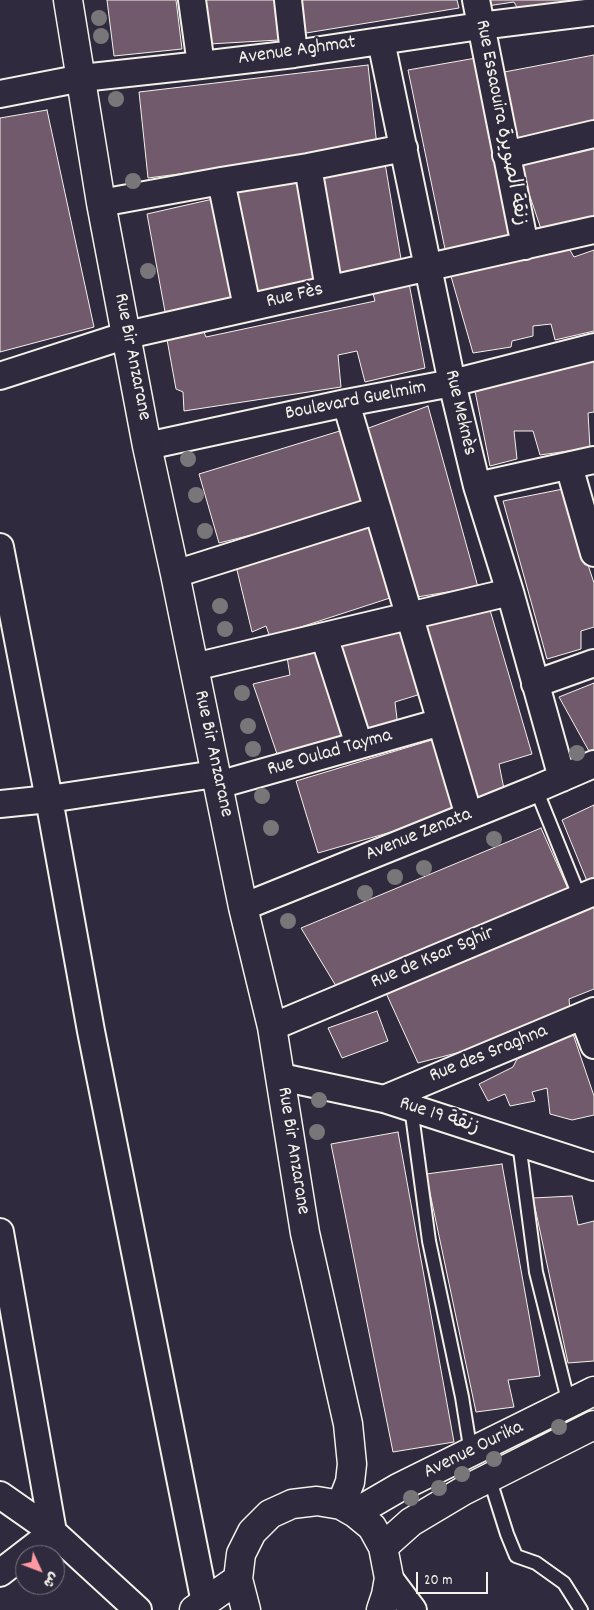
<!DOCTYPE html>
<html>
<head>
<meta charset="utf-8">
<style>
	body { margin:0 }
	#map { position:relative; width:594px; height:1610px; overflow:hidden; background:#2f2a3d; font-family:Dekko,"Playpen Sans Arabic",sans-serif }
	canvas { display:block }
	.north { position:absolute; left:15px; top:1545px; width:50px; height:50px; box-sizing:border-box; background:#2f2a3d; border:1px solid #7e7a81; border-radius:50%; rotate:133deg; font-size:14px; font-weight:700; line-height:20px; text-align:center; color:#f4f1e8 }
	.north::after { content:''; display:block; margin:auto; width:18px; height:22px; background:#ff9aa2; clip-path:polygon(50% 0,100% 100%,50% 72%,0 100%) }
	.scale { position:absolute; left:416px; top:1572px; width:72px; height:22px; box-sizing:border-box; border:2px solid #f4f1e8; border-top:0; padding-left:6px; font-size:15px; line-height:18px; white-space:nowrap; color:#f4f1e8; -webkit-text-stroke:4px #2f2a3d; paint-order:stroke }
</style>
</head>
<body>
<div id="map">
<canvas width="594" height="1610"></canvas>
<div class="north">ش</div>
<div class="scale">20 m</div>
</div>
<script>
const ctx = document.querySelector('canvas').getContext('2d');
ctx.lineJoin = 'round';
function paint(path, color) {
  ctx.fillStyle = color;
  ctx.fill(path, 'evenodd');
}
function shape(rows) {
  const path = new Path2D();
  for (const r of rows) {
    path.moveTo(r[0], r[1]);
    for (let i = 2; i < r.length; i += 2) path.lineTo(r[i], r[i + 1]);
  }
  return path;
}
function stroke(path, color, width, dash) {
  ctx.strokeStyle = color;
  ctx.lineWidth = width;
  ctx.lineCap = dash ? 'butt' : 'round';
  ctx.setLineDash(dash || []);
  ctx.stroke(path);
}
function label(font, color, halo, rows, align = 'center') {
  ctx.font = font + ' Dekko,"Playpen Sans Arabic",sans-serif';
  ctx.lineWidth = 4.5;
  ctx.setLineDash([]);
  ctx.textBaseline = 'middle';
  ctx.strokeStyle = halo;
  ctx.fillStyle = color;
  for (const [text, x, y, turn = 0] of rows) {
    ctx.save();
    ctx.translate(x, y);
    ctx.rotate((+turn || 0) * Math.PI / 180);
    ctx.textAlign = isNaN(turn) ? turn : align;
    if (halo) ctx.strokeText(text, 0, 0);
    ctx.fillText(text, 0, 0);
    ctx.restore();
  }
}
const building = shape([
	[107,0,176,0,182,49,114,56,107,0],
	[204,0,276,0,279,40,209,44,204,0],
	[297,0,457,0,459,8,300,34,297,0],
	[487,0,585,0,519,11,514,2,487,6,487,0],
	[594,55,594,125,518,142,499,73,594,55],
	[476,58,511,241,446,254,408,70,476,58],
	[368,65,377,146,326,155,148,178,139,92,368,65],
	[47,110,94,327,0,352,0,118,47,110],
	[594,141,594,217,542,232,518,161,594,141],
	[385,163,402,265,336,274,318,178,385,163],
	[297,179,318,283,255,297,232,192,297,179],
	[213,199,234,303,166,317,147,214,213,199],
	[567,245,574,257,594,250,594,331,555,340,551,324,533,326,533,336,512,341,511,347,473,353,450,273,567,245],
	[409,283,425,368,365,382,357,351,338,355,341,387,184,411,183,392,176,389,166,334,201,325,206,337,375,301,372,290,409,283],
	[594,360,594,412,588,413,590,448,540,455,533,431,514,431,517,459,490,466,475,391,594,360],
	[428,406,478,587,417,597,366,429,428,406],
	[343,430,368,506,219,543,199,474,343,430],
	[563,489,594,583,594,627,581,631,581,649,547,659,503,501,563,489],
	[371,522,390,598,270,637,266,626,252,632,236,566,371,522],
	[490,610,532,754,499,764,504,789,478,800,425,625,490,610],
	[399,626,424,693,395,702,398,727,363,737,336,644,399,626],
	[319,652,343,738,277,754,253,684,290,675,287,657,319,652],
	[594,683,594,751,590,753,559,697,594,683],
	[432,740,455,807,426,822,318,853,296,781,432,740],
	[594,805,594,883,589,886,562,820,594,805],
	[541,828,569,891,339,991,301,928,541,828],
	[594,906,594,989,569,999,570,1011,499,1042,418,1063,386,993,594,906],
	[377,1011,388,1041,342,1058,328,1028,377,1011],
	[573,1034,594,1096,594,1115,572,1120,550,1114,547,1088,532,1092,535,1101,510,1106,505,1094,488,1101,479,1084,513,1067,517,1059,573,1034],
	[398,1132,454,1442,393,1452,331,1144,398,1132],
	[502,1164,540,1376,508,1380,514,1407,476,1412,426,1174,502,1164],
	[572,1196,578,1225,594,1221,594,1361,568,1363,533,1198,572,1196]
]);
paint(building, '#725a6d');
stroke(building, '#f4f1e8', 1);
const lane = shape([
	[536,789,580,898],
	[411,1107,429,1241,462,1397,471,1453],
	[519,1143,536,1272,569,1404],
	[489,1477,507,1534,516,1556,536,1563,564,1583,581,1610]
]);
const street = shape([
	[192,0,201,65],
	[288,0,294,54],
	[476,0,525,246],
	[381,41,452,383,477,486,510,592,562,778],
	[0,94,82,78,201,65,294,54,480,26,594,12],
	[506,155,594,134],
	[308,167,329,289],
	[221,181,247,307],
	[101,203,221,181,308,167,404,148],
	[0,376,127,335,594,230],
	[346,403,469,816],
	[147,446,346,403,452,383,594,347],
	[569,466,594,553],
	[477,486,594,460],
	[0,547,49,799,91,1031,205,1603],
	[175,574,378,510],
	[324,636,359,745],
	[194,667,510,592],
	[535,684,594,663],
	[218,785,441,722],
	[0,804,49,799,215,774],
	[243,907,536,789,594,764],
	[583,1016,594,1045],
	[272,1027,594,892],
	[281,1077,384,1099,594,1167],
	[384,1099,594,1011],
	[0,1232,53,1532,0,1573],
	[0,1495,53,1532,138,1610],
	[389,1578,413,1610]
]);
const secondary = shape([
	[68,0,101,203,147,446,175,574,243,907,272,1027,305,1233,348,1424,352,1464,350,1482,341,1505],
	[355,1513,398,1488,594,1391],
	[383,1547,411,1522,463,1491,594,1425],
	[194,1610,238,1579],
	[246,1610,238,1579,241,1554,252,1532,270,1514,292,1504,317,1501,341,1505,355,1513,372,1527,383,1547,389,1578,386,1595,381,1610]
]);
stroke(lane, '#f4f1e8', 16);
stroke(street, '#f4f1e8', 30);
stroke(secondary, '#f4f1e8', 31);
stroke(lane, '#2f2a3d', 12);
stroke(street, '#2f2a3d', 26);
stroke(secondary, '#2f2a3d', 28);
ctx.fillStyle = '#787679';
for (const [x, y] of [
	[99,18],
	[101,36],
	[116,99],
	[133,181],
	[148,271],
	[188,459],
	[196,495],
	[205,531],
	[220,606],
	[225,629],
	[242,693],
	[248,726],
	[253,749],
	[577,753],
	[262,796],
	[271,828],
	[494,839],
	[424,868],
	[395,877],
	[365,893],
	[288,921],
	[319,1100],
	[317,1132],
	[559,1427],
	[494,1459],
	[462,1474],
	[439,1488],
	[411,1498]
]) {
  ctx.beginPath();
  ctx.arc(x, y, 8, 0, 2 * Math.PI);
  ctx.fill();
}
label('20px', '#f4f1e8', '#2f2a3d', [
	["Avenue Aghmat",297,52,-8],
	["Rue Essaouira زنقة الصويرة",500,123,79],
	["Rue Fès",295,297,-13],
	["Rue Bir Anzarane",131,357,79],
	["Boulevard Guelmim",356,402,-11],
	["Rue Meknès",459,413,77],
	["Rue Bir Anzarane",212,754,78],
	["Rue Oulad Tayma",330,754,-16],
	["Avenue Zenata",419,836,-22],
	["Rue de Ksar Sghir",433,959,-23],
	["Rue des Sraghna",489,1055,-22],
	["Rue 19 زنقة",439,1117,18],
	["Rue Bir Anzarane",292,1151,81],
	["Avenue Ourika",474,1451,-26]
]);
</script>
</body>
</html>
